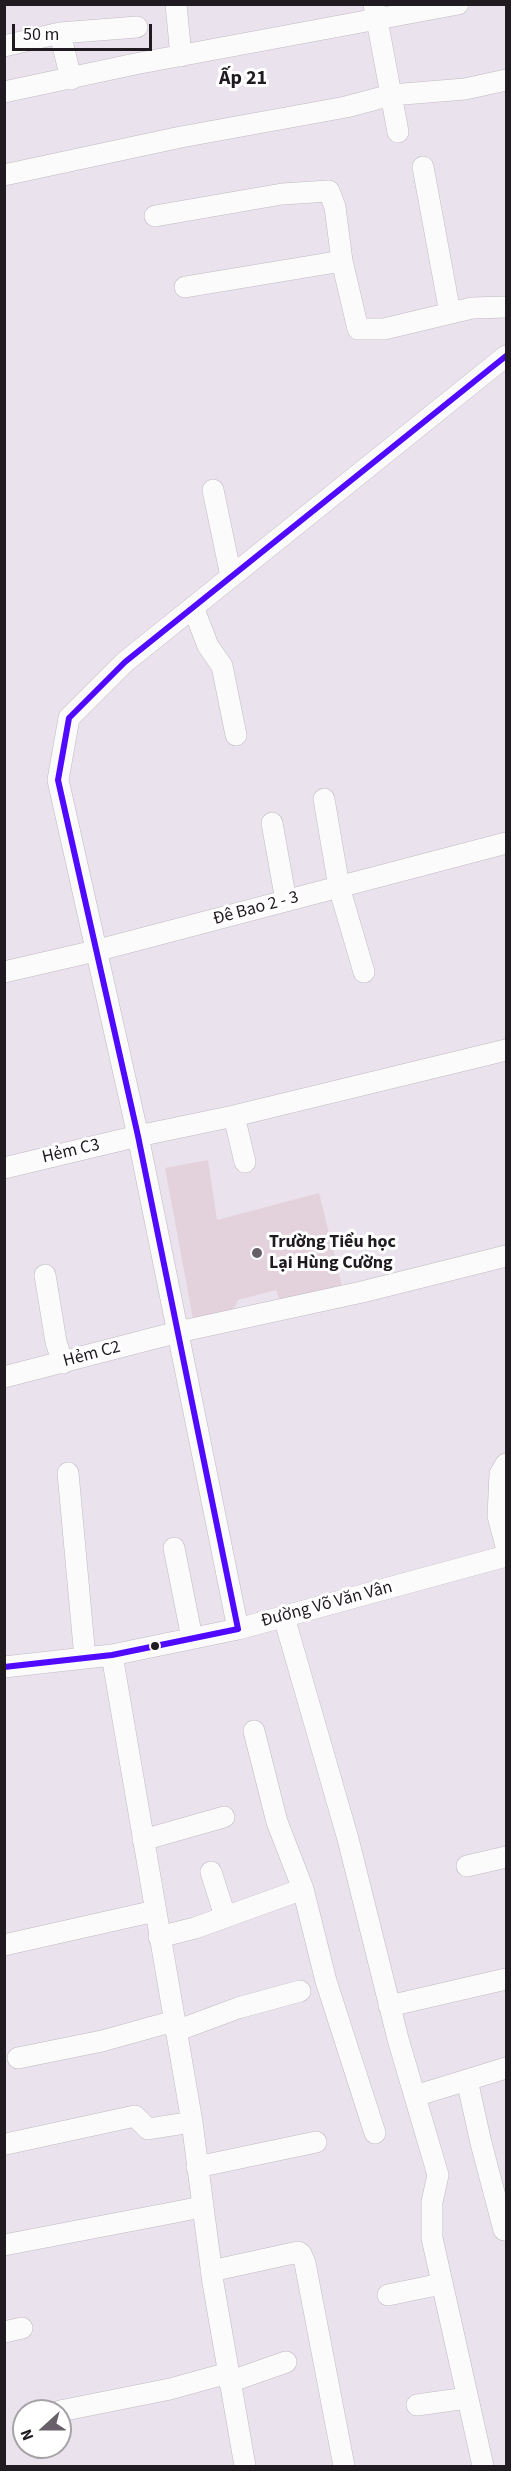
<!DOCTYPE html>
<html>
<head>
<meta charset="utf-8">
<style>
	body { margin:0 }
	#map { position:relative; width:511px; height:2471px; overflow:hidden; background:#eae2ec; font-family:"Source Sans 3",sans-serif }
	canvas { display:block }
	.frame { position:absolute; inset:0; border:6px solid #201a21; pointer-events:none }
	.north { position:absolute; left:12px; top:2399px; width:60px; height:60px; box-sizing:border-box; background:#fff; border:2px solid #a6a3a6; border-radius:50%; rotate:249deg; font-size:16px; font-weight:700; line-height:24px; text-align:center; color:#201a21 }
	.north::after { content:''; display:block; margin:auto; width:21px; height:27px; background:#676068; clip-path:polygon(50% 0,100% 100%,50% 72%,0 100%) }
	.scale { position:absolute; left:12px; top:24px; width:140px; height:27px; box-sizing:border-box; border:3px solid #201a21; border-top:0; padding-left:8px; font-size:18px; line-height:21px; white-space:nowrap; color:#201a21; -webkit-text-stroke:4px #fff; paint-order:stroke }
</style>
</head>
<body>
<div id="map">
<canvas width="511" height="2471"></canvas>
<div class="frame"></div>
<div class="north">N</div>
<div class="scale">50 m</div>
</div>
<script>
const ctx = document.querySelector('canvas').getContext('2d');
ctx.lineJoin = 'round';
function paint(path, color) {
  ctx.fillStyle = color;
  ctx.fill(path, 'evenodd');
}
function shape(rows) {
  const path = new Path2D();
  for (const r of rows) {
    path.moveTo(r[0], r[1]);
    for (let i = 2; i < r.length; i += 2) path.lineTo(r[i], r[i + 1]);
  }
  return path;
}
function stroke(path, color, width, dash) {
  ctx.strokeStyle = color;
  ctx.lineWidth = width;
  ctx.lineCap = dash ? 'butt' : 'round';
  ctx.setLineDash(dash || []);
  ctx.stroke(path);
}
function label(font, color, halo, rows, align = 'center') {
  ctx.font = font + ' "Source Sans 3",sans-serif';
  ctx.lineWidth = 6;
  ctx.setLineDash([]);
  ctx.textBaseline = 'middle';
  ctx.strokeStyle = halo;
  ctx.fillStyle = color;
  for (const [text, x, y, turn = 0] of rows) {
    ctx.save();
    ctx.translate(x, y);
    ctx.rotate((+turn || 0) * Math.PI / 180);
    ctx.textAlign = isNaN(turn) ? turn : align;
    if (halo) ctx.strokeText(text, 0, 0);
    ctx.fillText(text, 0, 0);
    ctx.restore();
  }
}
paint(shape([
	[208,1160,217,1220,319,1193,342,1286,280,1301,276,1290,238,1300,233,1311,193,1319,165,1168]
]), '#e3d2db');
const minor = shape([
	[176,4,181,56],
	[374,4,398,132],
	[60,33,71,79],
	[4,46,60,33,137,27],
	[4,92,135,64,458,4],
	[423,167,450,313],
	[4,175,181,137,346,107,391,95,465,89,506,80],
	[155,216,282,194,329,191,335,207,342,261,358,329,384,329,472,308,506,307],
	[185,287,342,261],
	[213,490,231,576],
	[193,607,208,646,222,666,236,735],
	[324,799,339,887,364,972],
	[272,823,286,901],
	[4,972,95,951,506,843],
	[234,1116,245,1162],
	[4,1168,138,1136,234,1116,506,1050],
	[45,1275,56,1342,63,1363],
	[4,1377,178,1332,362,1292,506,1256],
	[506,1464,500,1474,498,1516,506,1546],
	[68,1473,85,1658],
	[174,1548,192,1638],
	[284,1617,348,1839,398,2039,438,2175,432,2202,432,2238,483,2466],
	[238,1629,138,1136,58,780,69,718,125,662,506,356],
	[112,1655,192,2122,213,2283,245,2466],
	[4,1667,112,1655,238,1629,506,1556],
	[254,1731,277,1822,303,1889,326,1981,375,2133],
	[143,1840,224,1817],
	[467,1866,506,1857],
	[211,1872,225,1916],
	[159,1937,195,1928,303,1889],
	[4,1945,155,1911],
	[389,2006,506,1979],
	[176,2031,238,2008,300,1991],
	[18,2058,102,2041,174,2021],
	[467,2080,481,2143,504,2230],
	[415,2096,506,2068],
	[6,2144,135,2116,148,2129,192,2122],
	[197,2167,316,2142],
	[4,2245,202,2207],
	[211,2271,298,2252,301,2254,305,2263,344,2466],
	[388,2295,441,2284],
	[4,2332,22,2328],
	[229,2382,286,2362],
	[417,2405,467,2398],
	[60,2411,170,2389,228,2373]
]);
stroke(minor, '#c0bac1', 22);
stroke(minor, '#fcfbfc', 21);
stroke(shape([
	[238,1629,138,1136,58,780,69,718,125,662,506,356],
	[4,1667,112,1655,238,1629]
]), '#4f0aff', 6);
for (const [x, y, r, color] of [
	[257,1253,6,"#676068"],
	[155,1646,5,"#201a21"]
]) {
  const dot = new Path2D();
  dot.arc(x, y, r, 0, 2 * Math.PI);
  ctx.fillStyle = color;
  ctx.fill(dot);
  stroke(dot, '#fff', 2);
}
label('18px', '#201a21', '#fff', [
	["Đê Bao 2 - 3",256,909,-15],
	["Hẻm C3",71,1152,-13],
	["Hẻm C2",92,1355,-15],
	["Đường Võ Văn Vân",327,1605,-15]
]);
label('bold 18px', '#201a21', '#fff', [
	["Trường Tiểu học",269,1243],
	["Lại Hùng Cường",269,1264]
], 'left');
label('bold 20px', '#201a21', '#fff', [
	["Ấp 21",243,80]
]);
</script>
</body>
</html>
